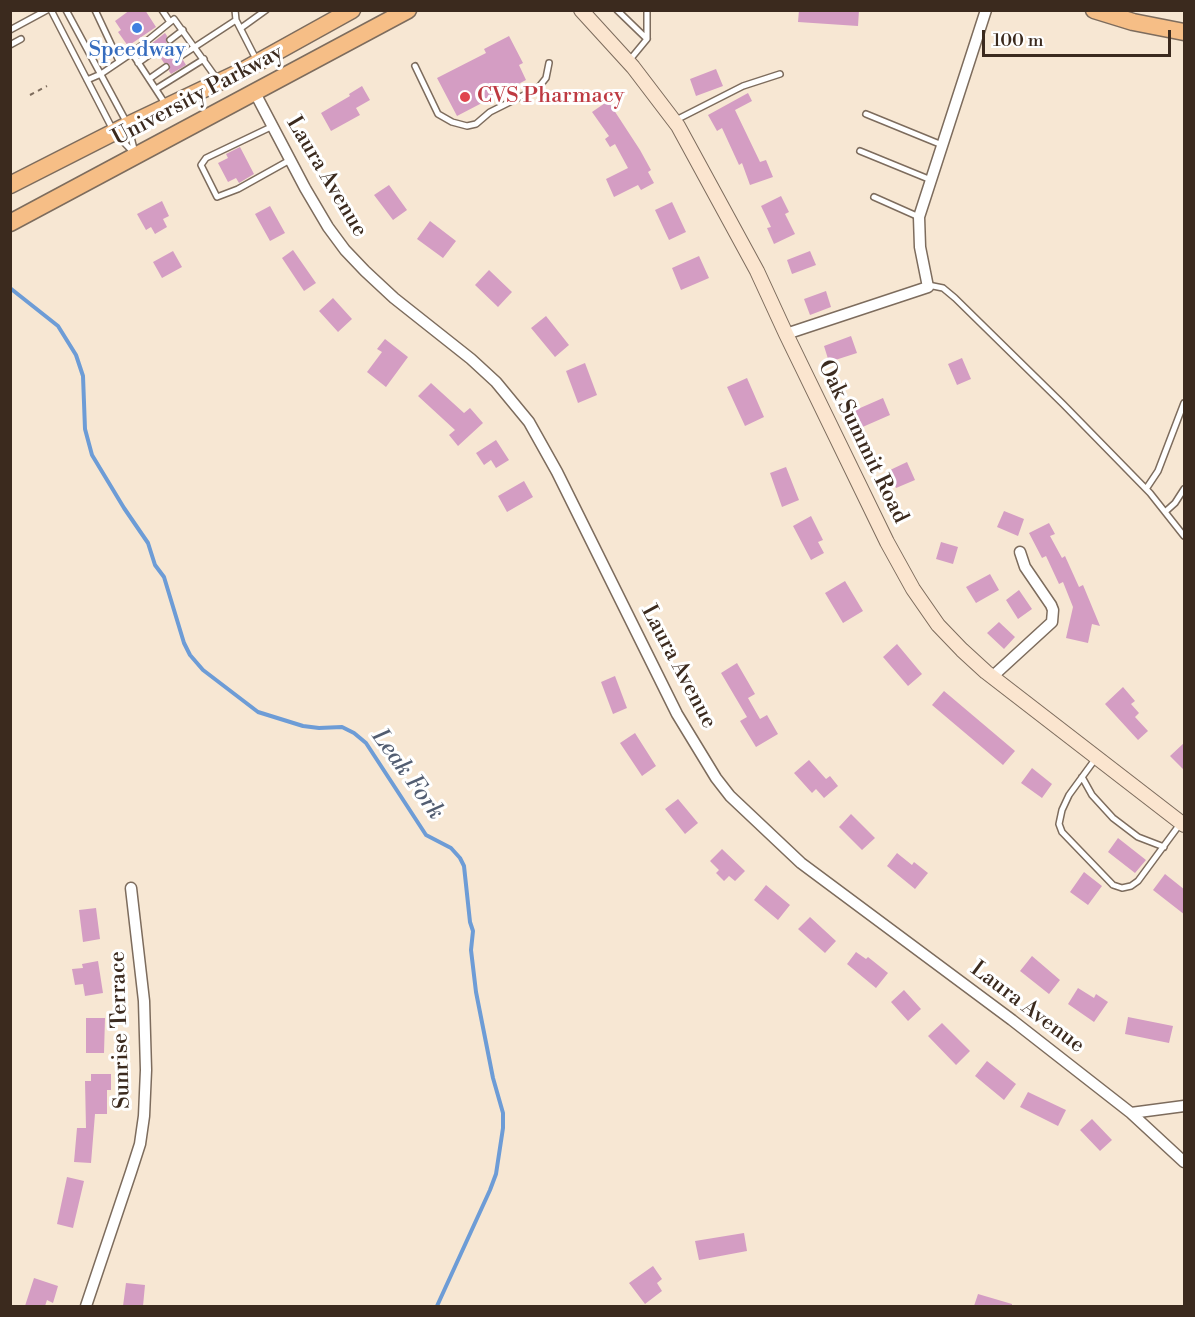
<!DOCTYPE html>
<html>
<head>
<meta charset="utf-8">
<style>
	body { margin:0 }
	#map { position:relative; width:1195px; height:1317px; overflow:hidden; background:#f7e7d3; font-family:"Libre Bodoni",serif }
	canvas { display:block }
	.frame { position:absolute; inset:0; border:12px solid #3b2a1e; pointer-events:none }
	.scale { position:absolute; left:982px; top:30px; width:189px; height:27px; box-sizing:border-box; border:3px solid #3b2a1e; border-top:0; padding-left:8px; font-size:18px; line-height:21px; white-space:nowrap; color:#3b2a1e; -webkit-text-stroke:4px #fff; paint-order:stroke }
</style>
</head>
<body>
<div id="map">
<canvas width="1195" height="1317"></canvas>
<div class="frame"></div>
<div class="scale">100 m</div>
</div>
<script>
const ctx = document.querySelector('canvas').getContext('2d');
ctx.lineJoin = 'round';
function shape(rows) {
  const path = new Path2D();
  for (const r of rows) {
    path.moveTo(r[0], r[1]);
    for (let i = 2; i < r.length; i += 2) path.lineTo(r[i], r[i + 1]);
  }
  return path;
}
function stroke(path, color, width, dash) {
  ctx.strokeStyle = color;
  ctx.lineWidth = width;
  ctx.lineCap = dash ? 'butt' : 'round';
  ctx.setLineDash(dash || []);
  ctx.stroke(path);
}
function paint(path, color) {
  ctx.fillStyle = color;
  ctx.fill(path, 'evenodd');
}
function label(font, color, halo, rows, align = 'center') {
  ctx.font = font + ' "Libre Bodoni",serif';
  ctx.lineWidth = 6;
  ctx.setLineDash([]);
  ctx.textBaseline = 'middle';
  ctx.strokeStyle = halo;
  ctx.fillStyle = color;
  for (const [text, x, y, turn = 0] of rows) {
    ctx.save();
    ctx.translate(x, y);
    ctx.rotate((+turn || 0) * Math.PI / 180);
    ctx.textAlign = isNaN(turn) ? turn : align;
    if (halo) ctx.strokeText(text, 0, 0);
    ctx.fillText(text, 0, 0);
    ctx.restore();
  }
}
stroke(shape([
	[10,288,58,326,76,355,83,376,85,429,92,455,124,508,148,543,155,565,164,577,184,643,190,655,203,670,258,712,303,726,319,728,342,727,354,733,366,743,426,835,451,848,460,858,464,866,470,922,473,931,471,950,476,992,493,1078,503,1113,503,1128,496,1174,490,1190,437,1306]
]), '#6d9cd6', 4);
paint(shape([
	[130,10,145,10,156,27,128,46,118,32,121,30,115,21],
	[799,10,859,10,858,26,798,22],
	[165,33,167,36,166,42,169,45,173,44,178,52,177,58,183,60,186,65,171,74,169,71,170,65,164,63,158,54,160,48,157,45,153,46,151,44],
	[509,36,523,63,519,65,526,80,457,116,437,78,486,53,484,49],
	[716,69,723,86,696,96,690,79],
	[362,86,370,100,356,108,360,115,331,131,321,113,350,96,349,94],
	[748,93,752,101,735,110,760,162,766,160,773,177,750,185,742,163,739,165,722,128,717,131,708,115],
	[608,101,640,150,651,170,648,172,654,183,641,190,638,185,614,197,606,179,628,168,615,144,610,147,605,139,609,136,592,112],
	[240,147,254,174,239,183,236,178,228,182,218,163,228,158,226,154],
	[389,185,407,210,393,220,374,195],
	[781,196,789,212,785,214,795,234,774,244,767,228,771,227,761,206],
	[162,201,169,216,163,219,167,227,155,234,151,227,146,230,137,214],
	[672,202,686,232,669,240,655,210],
	[270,206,285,233,270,241,255,214],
	[430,221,456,241,443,258,417,239],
	[293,250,316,283,304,291,282,258],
	[173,251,182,267,162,278,153,262],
	[810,251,816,265,792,274,787,260],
	[699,256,709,278,681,290,672,268],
	[489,270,512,292,498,307,475,285],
	[826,291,831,307,810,315,804,299],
	[333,298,352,319,338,332,319,311],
	[546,316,569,345,555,357,531,328],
	[851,336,857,353,829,362,824,346],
	[385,339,408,357,386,387,367,372,382,352,377,349],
	[962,358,971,379,957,385,948,364],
	[585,363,597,395,578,403,566,371],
	[747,378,764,417,745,426,727,387],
	[431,383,464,413,470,408,483,423,458,446,449,435,455,430,418,396],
	[883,398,890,415,858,429,851,412],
	[496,440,509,460,496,468,491,460,484,465,476,453],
	[907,462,915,480,896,488,888,471],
	[786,467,799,500,782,507,770,473],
	[524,481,533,497,507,512,498,496],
	[1004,511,1024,519,1018,536,997,527],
	[811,516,823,540,818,542,824,553,811,560,793,526],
	[1049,523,1055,534,1050,536,1062,558,1065,556,1079,587,1083,585,1100,626,1092,624,1088,643,1066,638,1073,607,1063,582,1059,584,1046,556,1042,558,1029,533],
	[941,542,958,547,953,564,936,559],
	[990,574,999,590,976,603,966,587],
	[845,581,863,611,843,623,825,593],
	[1019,590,1032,609,1018,619,1006,600],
	[999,622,1015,637,1004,649,987,633],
	[897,644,922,674,908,686,883,657],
	[737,663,755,694,748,698,760,719,767,715,778,734,756,747,740,721,747,717,721,673],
	[615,676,627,708,613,714,601,682],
	[1123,687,1135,701,1131,704,1139,713,1135,717,1148,731,1138,740,1105,704],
	[944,691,1015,751,1003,765,932,705],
	[635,733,656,766,642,776,620,743],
	[1185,742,1185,771,1170,756],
	[809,760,826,779,830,776,838,786,824,798,816,789,812,793,794,773],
	[1032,768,1052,784,1042,798,1021,783],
	[678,799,698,823,685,834,665,809],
	[851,814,875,838,862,850,839,827],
	[1118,838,1146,860,1135,873,1108,852],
	[722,849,745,871,735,881,729,876,724,881,716,873,719,870,710,861],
	[897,853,912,865,914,862,928,873,915,889,887,866],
	[1084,872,1102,886,1088,905,1070,892],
	[1165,874,1185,890,1185,915,1153,890],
	[766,885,790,905,778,920,754,900],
	[96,908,100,939,83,942,79,910],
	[810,917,836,941,825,953,798,929],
	[856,952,866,959,868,957,888,973,876,988,847,964],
	[1032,956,1060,980,1049,994,1020,971],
	[98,961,103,993,85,996,83,984,75,985,72,969,83,968,82,964],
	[1078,988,1094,998,1096,994,1108,1002,1094,1022,1068,1004],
	[904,990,921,1009,908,1021,891,1002],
	[1128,1017,1173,1026,1169,1043,1125,1034],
	[86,1018,105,1018,104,1053,86,1053],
	[942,1023,970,1051,956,1065,928,1036],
	[987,1061,1016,1084,1004,1100,975,1076],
	[91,1074,111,1074,111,1090,107,1090,107,1114,95,1114,91,1163,74,1162,77,1128,86,1128,85,1081,91,1081],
	[1028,1092,1066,1110,1058,1126,1020,1107],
	[1092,1119,1112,1140,1100,1151,1080,1130],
	[67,1177,84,1181,73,1228,57,1224],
	[744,1233,747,1251,699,1260,695,1241],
	[653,1266,662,1279,657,1283,662,1291,645,1304,629,1283],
	[34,1278,58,1286,53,1303,47,1300,45,1306,25,1306],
	[126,1283,145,1285,143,1306,123,1306],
	[978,1294,1012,1304,1012,1306,974,1306]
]), '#d49dc3');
const service = shape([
	[51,10,114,132,134,153],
	[66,10,128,125,135,153],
	[95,10,119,61],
	[162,10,170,22],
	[235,10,236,20,257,61],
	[617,10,647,39],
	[241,28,266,10],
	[10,30,47,10],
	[170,40,183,30],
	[10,45,21,39],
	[181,56,236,20],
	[628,62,647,39,647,10],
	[138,63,156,50],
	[415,66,438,114,452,122,467,126,476,124,490,112,538,88,546,78,549,63],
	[149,79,166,67],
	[87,80,101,74,132,53],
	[156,89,204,59],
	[166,105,132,53,174,19,217,79],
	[866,114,942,145],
	[676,120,743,86,780,74],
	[273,126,206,158,201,165,217,197,238,189,290,160],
	[860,151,931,180],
	[874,197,919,217],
	[928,285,943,288,955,298,1063,404,1150,493,1184,536],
	[1146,489,1158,471,1184,403],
	[1165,512,1175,503,1184,489],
	[1096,758,1069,795,1062,810,1059,824,1062,832,1113,885,1122,888,1131,886,1138,881,1180,824],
	[1082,777,1092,795,1113,818,1138,837,1164,847]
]);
const minor = shape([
	[254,91,305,188,328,227,345,250,365,271,394,298,471,359,496,382,529,422,557,472,677,714,716,778,730,796,801,863,1012,1020,1131,1113,1184,1162],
	[786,334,928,287,920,247,919,217,986,10],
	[993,676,1052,622,1053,610,1051,605,1025,567,1020,552],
	[1131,1113,1184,1106],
	[86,1306,131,1172,140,1144,144,1116,146,1070,144,1001,131,888]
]);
const secondary = shape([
	[581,10,633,67,678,126,757,271,786,334,887,542,913,589,938,625,962,650,986,672,1184,825]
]);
const primary = shape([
	[1094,10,1133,22,1184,32],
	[10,185,128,125,242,71,352,10],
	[10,223,408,10]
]);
stroke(service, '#7d6c5d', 8);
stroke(minor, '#7d6c5d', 13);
stroke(secondary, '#7d6c5d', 16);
stroke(primary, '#7d6c5d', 19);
stroke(shape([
	[30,95,47,86]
]), '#7d6c5d', 2, [4.5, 4.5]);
stroke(service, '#fff', 5);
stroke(minor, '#fff', 10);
stroke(secondary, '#fbe5cf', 14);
stroke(primary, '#f6be86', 16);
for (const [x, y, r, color] of [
	[137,28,6,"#3f7fe0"],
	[465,97,6,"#e0444e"]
]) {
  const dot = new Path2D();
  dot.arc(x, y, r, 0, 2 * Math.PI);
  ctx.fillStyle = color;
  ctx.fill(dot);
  stroke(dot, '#fff', 2);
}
label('22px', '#366cbe', '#fff', [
	["Speedway",137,51]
]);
label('22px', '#3b2a1e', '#fff', [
	["University Parkway",198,96,-28],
	["Laura Avenue",326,177,59],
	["Oak Summit Road",862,442,64],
	["Laura Avenue",678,667,62],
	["Laura Avenue",1027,1008,37],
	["Sunrise Terrace",121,1030,-92]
]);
label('22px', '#be3a42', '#fff', [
	["CVS Pharmacy",477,97]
], 'left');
label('italic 24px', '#525d71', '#fff', [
	["Leak Fork",407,775,54]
]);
</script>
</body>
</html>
